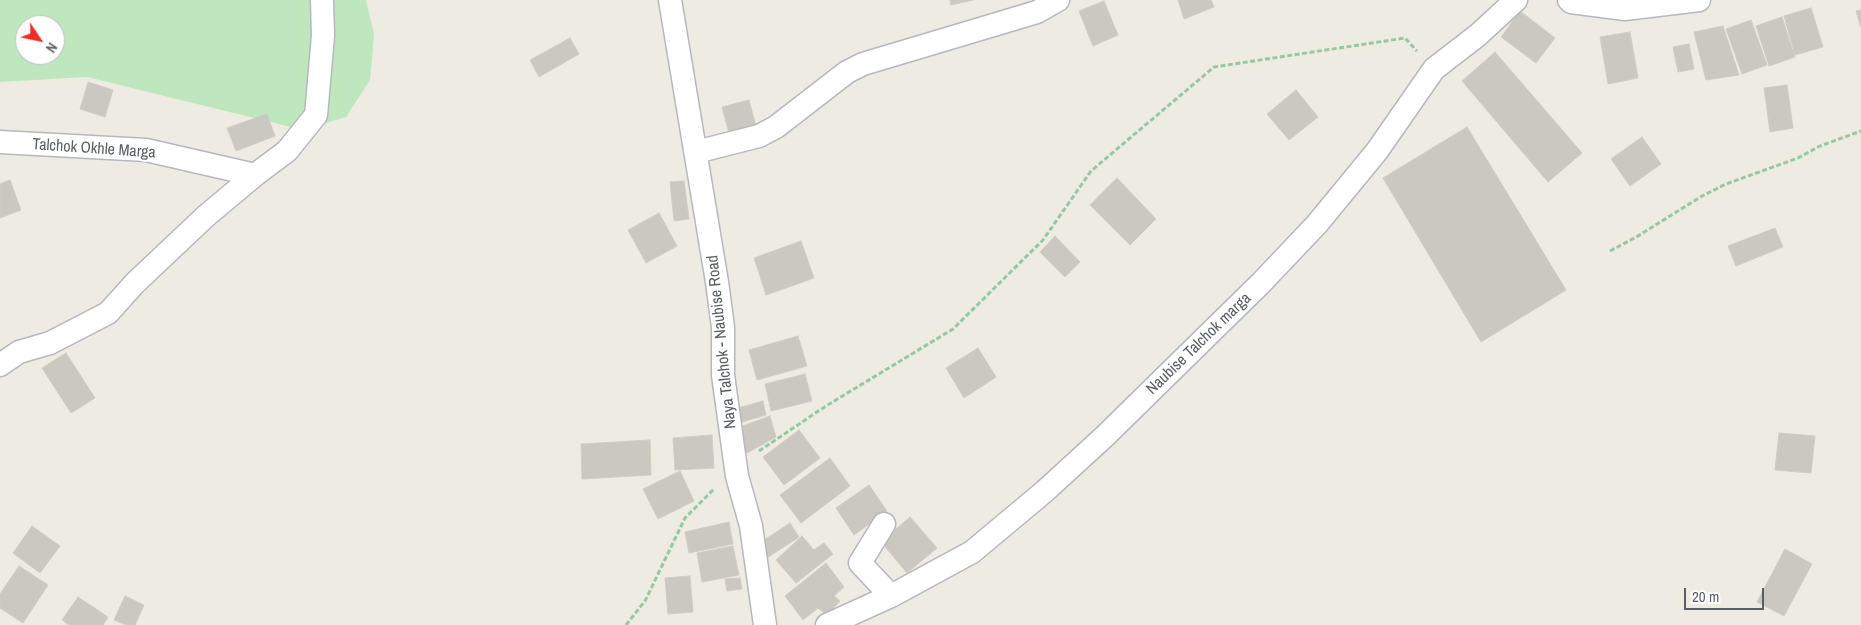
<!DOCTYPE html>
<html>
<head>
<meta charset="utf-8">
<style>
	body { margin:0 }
	#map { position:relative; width:1861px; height:625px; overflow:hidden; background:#eeebe2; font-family:"Archivo Narrow",sans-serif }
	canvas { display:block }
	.north { position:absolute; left:15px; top:15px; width:50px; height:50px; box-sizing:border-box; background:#fff; border:1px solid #bdbfc1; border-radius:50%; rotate:124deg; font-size:14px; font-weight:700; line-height:20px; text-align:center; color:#5a5f63 }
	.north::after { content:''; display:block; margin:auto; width:18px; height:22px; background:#ef2d26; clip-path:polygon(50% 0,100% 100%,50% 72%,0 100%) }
	.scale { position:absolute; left:1684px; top:588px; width:80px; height:22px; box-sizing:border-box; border:2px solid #5a5f63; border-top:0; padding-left:6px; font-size:15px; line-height:18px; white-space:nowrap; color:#5a5f63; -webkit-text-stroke:4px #fff; paint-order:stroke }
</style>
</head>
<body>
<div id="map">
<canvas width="1861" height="625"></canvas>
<div class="north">N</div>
<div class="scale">20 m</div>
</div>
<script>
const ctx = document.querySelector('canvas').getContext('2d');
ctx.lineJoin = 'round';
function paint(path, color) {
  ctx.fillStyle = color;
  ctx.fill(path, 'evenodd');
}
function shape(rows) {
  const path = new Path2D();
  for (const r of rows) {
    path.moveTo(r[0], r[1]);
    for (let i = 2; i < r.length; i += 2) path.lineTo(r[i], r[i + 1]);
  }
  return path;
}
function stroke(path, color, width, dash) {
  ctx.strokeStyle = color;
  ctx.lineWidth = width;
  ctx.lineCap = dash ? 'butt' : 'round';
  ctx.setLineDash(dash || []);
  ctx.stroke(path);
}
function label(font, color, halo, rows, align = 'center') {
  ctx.font = font + ' "Archivo Narrow",sans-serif';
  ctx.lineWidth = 4;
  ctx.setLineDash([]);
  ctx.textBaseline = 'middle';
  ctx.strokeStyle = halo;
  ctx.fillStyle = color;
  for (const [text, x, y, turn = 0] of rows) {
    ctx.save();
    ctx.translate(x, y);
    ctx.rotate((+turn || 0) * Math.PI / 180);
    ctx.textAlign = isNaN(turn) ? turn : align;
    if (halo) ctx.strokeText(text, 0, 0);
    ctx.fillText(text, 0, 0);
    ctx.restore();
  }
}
paint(shape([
	[0,0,366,0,374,34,370,80,346,117,303,130,87,77,0,82],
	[25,25,55,25,55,55,25,55]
]), '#bfe7bd');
const building = shape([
	[950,0,973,0,951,5,950,0],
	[1178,0,1211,0,1214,7,1184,19,1178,0],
	[1104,1,1118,35,1093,46,1079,11,1104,1],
	[1811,8,1823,47,1795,55,1784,16,1811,8],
	[1861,10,1861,28,1856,11,1861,10],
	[1520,11,1555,38,1536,63,1501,37,1520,11],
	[1782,17,1795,57,1769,66,1756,26,1782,17],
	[1751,20,1767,65,1742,74,1726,29,1751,20],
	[1723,26,1739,75,1706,80,1694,32,1723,26],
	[1630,32,1638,78,1608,84,1600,37,1630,32],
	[570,38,579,54,539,77,530,60,570,38],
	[1689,44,1694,69,1678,72,1673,47,1689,44],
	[1495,52,1582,153,1548,182,1462,81,1495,52],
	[88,82,113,90,105,117,80,109,88,82],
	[1787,85,1793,128,1770,132,1764,88,1787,85],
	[1296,90,1318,117,1289,140,1267,114,1296,90],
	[749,100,758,134,731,141,722,107,749,100],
	[267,114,275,136,236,151,227,128,267,114],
	[1467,127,1566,290,1481,342,1383,178,1467,127],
	[1642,137,1661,164,1630,186,1611,159,1642,137],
	[1117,178,1156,219,1130,245,1090,205,1117,178],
	[10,180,21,210,0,218,0,184,10,180],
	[684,181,689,219,674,221,670,182,684,181],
	[659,213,677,246,646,263,628,230,659,213],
	[1775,228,1783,247,1736,266,1728,246,1775,228],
	[1055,236,1080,262,1065,277,1040,252,1055,236],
	[801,241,814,278,766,295,754,258,801,241],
	[798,336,807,366,757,380,749,350,798,336],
	[978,348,996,377,964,398,946,368,978,348],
	[66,353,95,398,71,413,42,368,66,353],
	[805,374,812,401,771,411,765,384,805,374],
	[763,401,766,415,742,422,738,408,763,401],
	[770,416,776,437,747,453,737,428,770,416],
	[799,430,820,458,784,485,763,457,799,430],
	[1779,433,1815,436,1811,473,1775,470,1779,433],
	[712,435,714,468,675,470,673,438,712,435],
	[650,440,651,475,582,479,581,444,650,440],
	[830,458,850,486,801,523,780,495,830,458],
	[680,471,694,501,658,519,643,489,680,471],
	[869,485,887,511,854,535,836,508,869,485],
	[910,517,937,548,907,573,881,542,910,517],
	[729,522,733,544,689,553,685,532,729,522],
	[790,523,799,537,767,558,758,544,790,523],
	[32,526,60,546,40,573,13,553,32,526],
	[802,536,814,550,824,543,833,554,796,583,776,560,802,536],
	[733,546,739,575,702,582,697,553,733,546],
	[1785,549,1812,564,1784,616,1757,602,1785,549],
	[826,563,844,587,834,596,840,601,827,615,818,608,803,620,785,596,826,563],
	[19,566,48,585,23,623,0,608,0,594,19,566],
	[690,576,693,612,668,614,665,578,690,576],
	[740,578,742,589,727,591,725,579,740,578],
	[125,596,144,605,135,625,126,625,114,620,125,596],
	[78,597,108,617,103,625,69,625,62,620,78,597]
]);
paint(building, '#cbc7c1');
stroke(building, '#d3ccc0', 1);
const minor = shape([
	[670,0,717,282,723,327,723,375,737,476,751,526,765,625],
	[1569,0,1571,2,1625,9,1699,0],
	[0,142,146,150,255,175,287,151,316,115,323,36,322,0],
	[696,152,759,136,776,127,847,72,863,64,1037,12,1058,0],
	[0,365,19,352,50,343,108,313,135,283,206,216,255,175],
	[884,524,860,563,891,596],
	[827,625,891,596,972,552,1045,491,1105,436,1261,283,1317,224,1377,151,1434,69,1478,35,1516,0]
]);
stroke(minor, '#b5b8bd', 25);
stroke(shape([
	[1610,251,1638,236,1702,196,1726,184,1798,158,1820,146,1861,131],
	[759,451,826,406,953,329,1043,240,1091,171,1214,67,1405,38,1417,51],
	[626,625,645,601,685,518,714,489]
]), '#96c8a2', 3, [5, 2.5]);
stroke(minor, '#fff', 22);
label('16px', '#5a5f63', '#fff', [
	["Talchok Okhle Marga",94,149,4],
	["Naya Talchok - Naubise Road",722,342,-96],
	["Naubise Talchok marga",1199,344,-44]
]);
</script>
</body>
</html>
